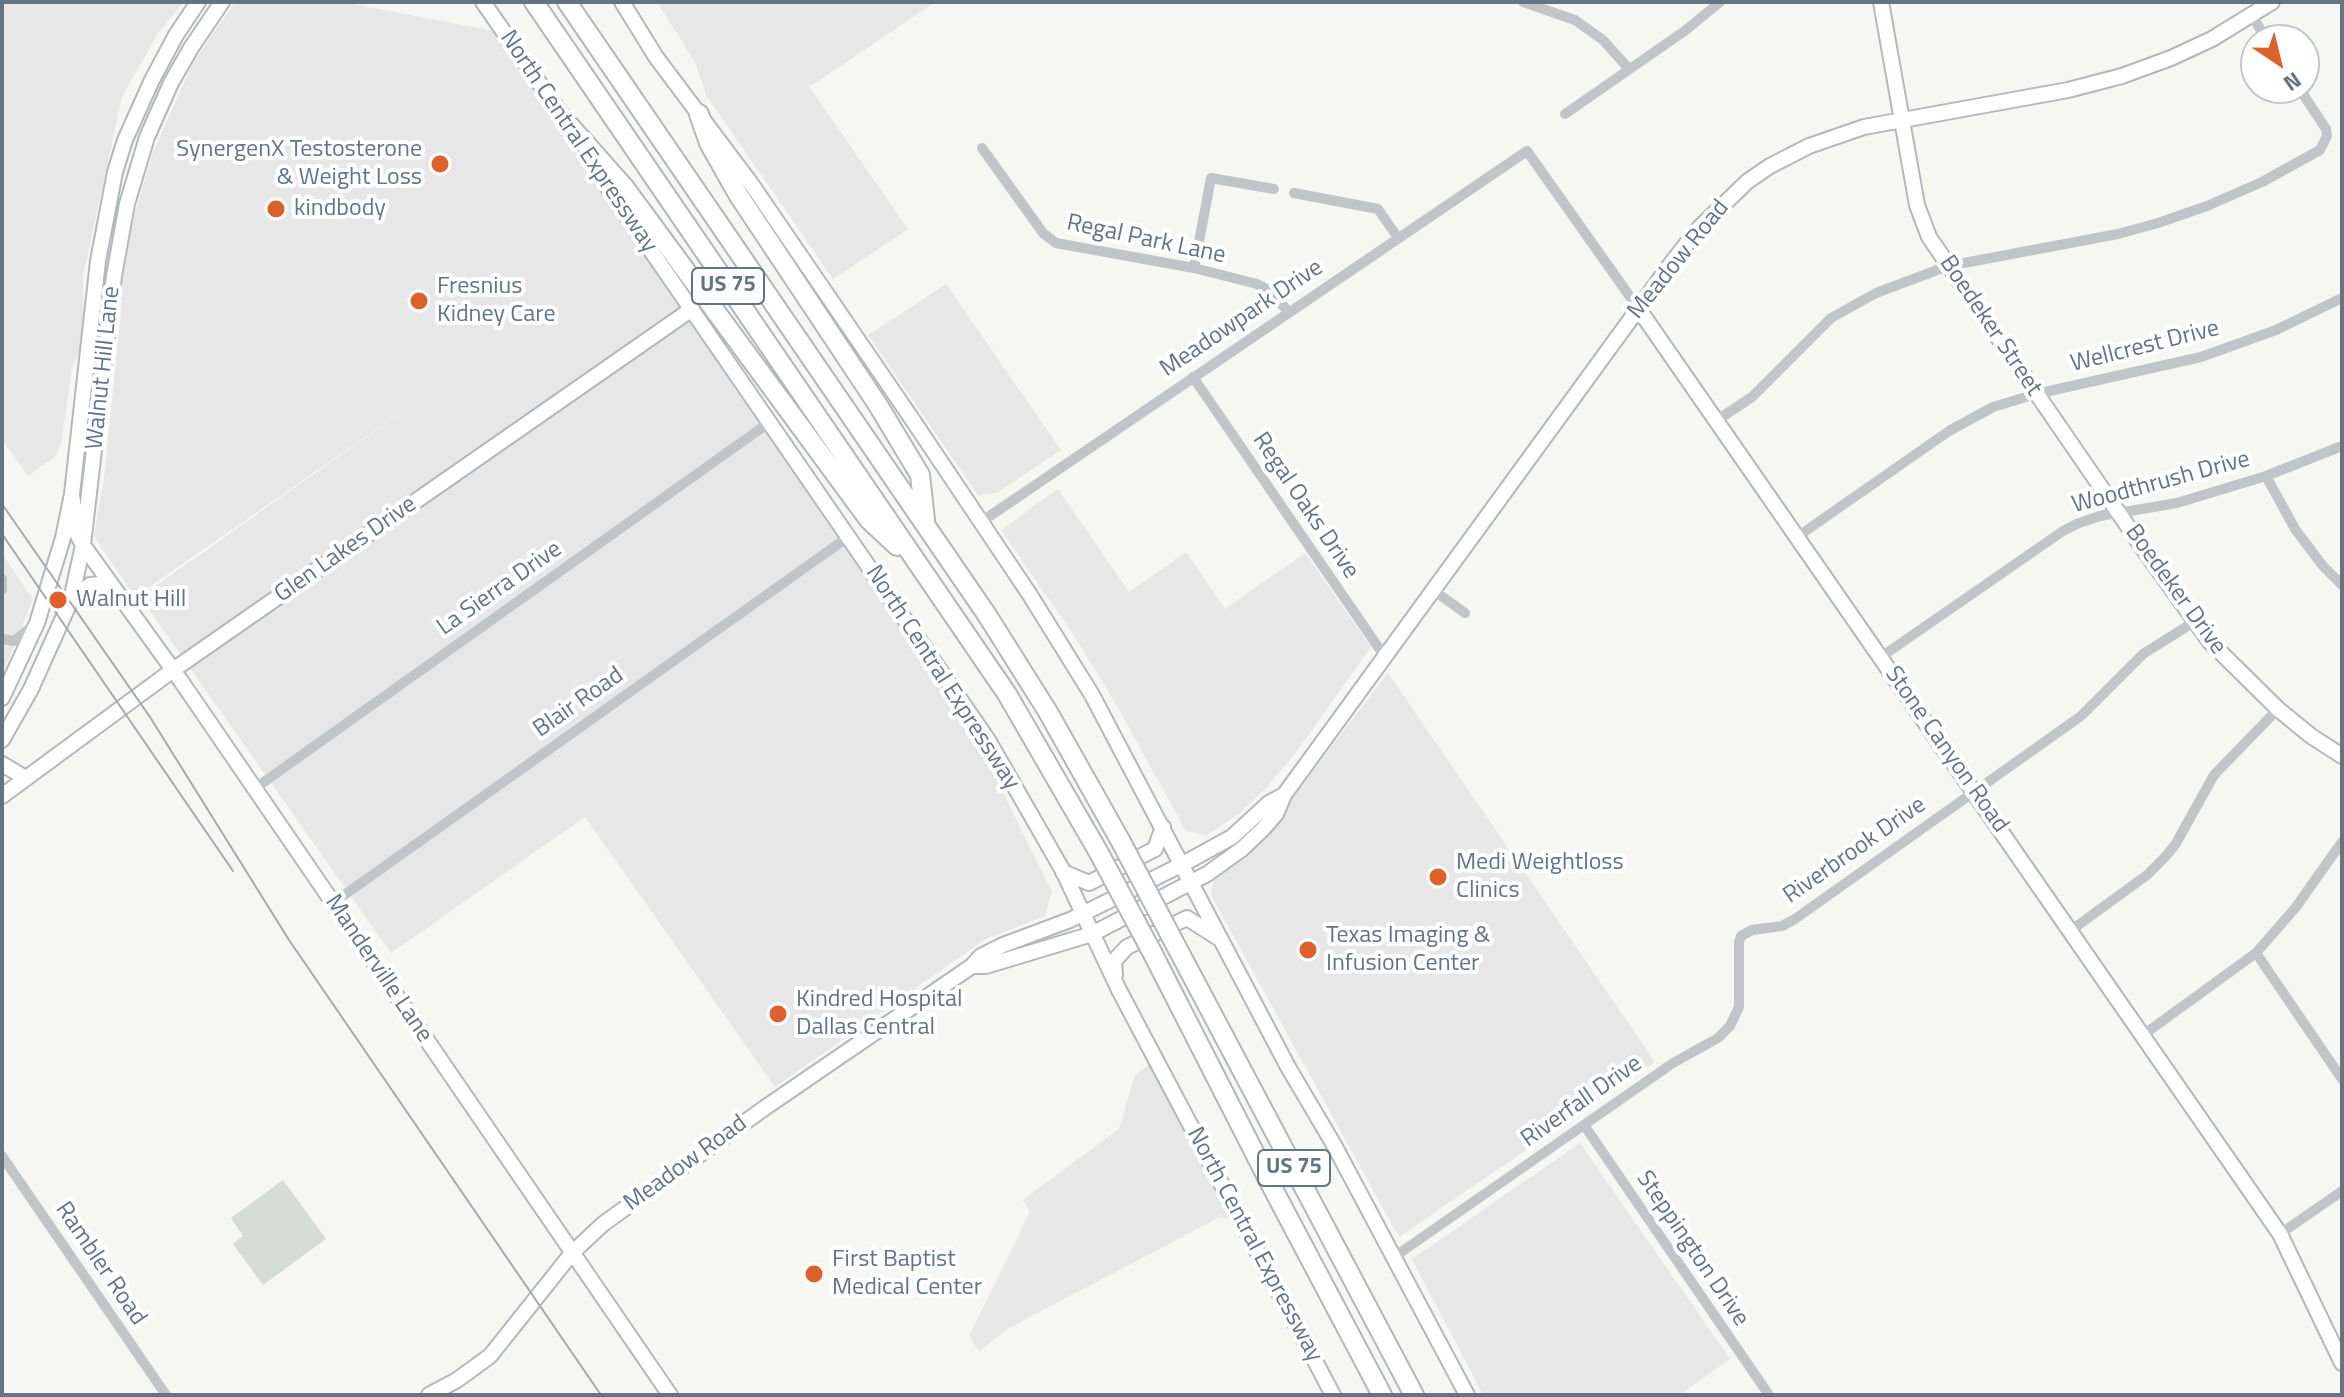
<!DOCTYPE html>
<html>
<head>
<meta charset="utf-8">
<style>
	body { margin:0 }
	#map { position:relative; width:2344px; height:1397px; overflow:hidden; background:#f6f6f2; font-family:"Titillium Web",sans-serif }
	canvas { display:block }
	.frame { position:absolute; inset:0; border:4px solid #657483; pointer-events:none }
	.north { position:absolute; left:2240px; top:24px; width:80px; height:80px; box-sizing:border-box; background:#fff; border:2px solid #c1c7cd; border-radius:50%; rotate:145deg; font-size:22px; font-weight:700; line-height:32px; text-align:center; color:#657483 }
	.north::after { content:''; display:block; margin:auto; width:28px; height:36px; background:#df6029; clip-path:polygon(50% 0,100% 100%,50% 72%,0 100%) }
</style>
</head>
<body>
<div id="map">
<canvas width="2344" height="1397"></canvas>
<div class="frame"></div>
<div class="north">N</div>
</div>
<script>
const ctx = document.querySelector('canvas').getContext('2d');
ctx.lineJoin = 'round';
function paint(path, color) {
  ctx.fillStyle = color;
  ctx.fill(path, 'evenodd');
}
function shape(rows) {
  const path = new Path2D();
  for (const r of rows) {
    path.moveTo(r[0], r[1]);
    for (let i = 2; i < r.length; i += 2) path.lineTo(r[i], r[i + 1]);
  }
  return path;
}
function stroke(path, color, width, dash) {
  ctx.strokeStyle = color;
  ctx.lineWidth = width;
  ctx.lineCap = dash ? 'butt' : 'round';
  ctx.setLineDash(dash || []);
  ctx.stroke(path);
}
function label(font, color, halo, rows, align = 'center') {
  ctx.font = font + ' "Titillium Web",sans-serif';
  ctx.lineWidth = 8;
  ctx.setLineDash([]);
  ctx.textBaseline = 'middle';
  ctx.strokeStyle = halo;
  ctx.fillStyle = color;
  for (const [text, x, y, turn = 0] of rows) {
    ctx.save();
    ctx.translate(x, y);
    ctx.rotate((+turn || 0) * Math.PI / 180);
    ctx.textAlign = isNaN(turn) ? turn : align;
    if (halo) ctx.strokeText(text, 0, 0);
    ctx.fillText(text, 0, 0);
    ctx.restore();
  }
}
paint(shape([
	[2,2,184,2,158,33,122,97,83,276,84,342,72,368,61,445,56,456,28,476,2,439],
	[235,2,342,2,494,31,974,734,1052,892,1045,916,984,940,775,1087,585,817,391,953,140,597,430,392,135,597,94,536,104,479,122,303,120,292,135,213,153,152,193,63],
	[657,2,935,2,812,85,808,85,908,229,833,279,706,95,695,62],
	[946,284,1061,450,997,493,978,495,868,335],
	[1058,489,1129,592,1186,552,1225,609,1305,553,1371,647,1294,755,1266,788,1239,814,1207,835,1186,831,1112,697,1071,631,1001,530],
	[2,554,33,599,2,675],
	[1388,673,1655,1062,1399,1237,1211,895,1214,878,1263,836],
	[1151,1063,1230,1218,1218,1218,1007,1329,979,1352,969,1335,1029,1214,1029,1209,1023,1200,1119,1129,1135,1075],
	[1580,1143,1730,1359,1679,1395,1483,1395,1412,1259]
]), '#e6e7e6');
paint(shape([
	[283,1180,326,1239,263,1285,233,1244,243,1236,231,1218]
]), '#d6ddd4');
const secondary = shape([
	[483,2,574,133],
	[622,2,656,57,752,185,914,422,1030,595,1092,695,1288,1067,1334,1145,1467,1395],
	[1881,2,1917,205,1929,237,2151,560,2210,642,2278,709,2311,736,2342,756],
	[587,154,612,194,988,740,1063,871,1119,990,1333,1395],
	[1638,308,2280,1234,2342,1363],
	[72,494,77,534,83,545,181,681,670,1395],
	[71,600,90,585,100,584,115,591],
	[2,698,37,623,63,538,72,494,98,261,115,172,125,140,152,80,176,35,198,2],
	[2,740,31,689,71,600,83,545,114,276,127,204,147,137,171,83,191,48,222,2],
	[2,764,24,777],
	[2,796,173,670,692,309],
	[1063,872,1089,883,1155,849,1163,827],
	[972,966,986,966,1092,934,1207,874,1242,849,1263,829,1276,814,1284,795,1673,261,1699,228,1748,181,1770,166,1809,146,1864,127,2068,90,2122,76,2171,58,2212,39,2272,2],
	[1115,975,1114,961,1127,947,1187,918,1220,939],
	[429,1395,457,1380,490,1356,572,1253,603,1224,766,1107,972,966,981,956,1003,945,1070,920,1183,864,1232,837,1269,803,1284,795]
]);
const highway = shape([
	[534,2,1007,694,1099,853],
	[567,2,987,615,1048,712,1120,840],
	[699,114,709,143,739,196,878,405,920,475,925,520],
	[570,126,625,188,869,520,897,546],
	[1174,942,1414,1395],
	[1153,954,1272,1187,1382,1395]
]);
stroke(secondary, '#b3b8bd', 18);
stroke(highway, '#b4b7ba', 22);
stroke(shape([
	[1523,2,1575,20,1603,40,1629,69],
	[2252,16,2267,40],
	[1565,114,1686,30,1720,2],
	[982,148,1043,233,1056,243,1194,268,1257,284,1268,290,1288,311],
	[1294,193,1378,209,1398,238],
	[1194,268,1211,178,1274,189],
	[1193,377,1385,657],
	[1716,421,1752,397,1831,318,1876,293,1948,266,2118,234,2158,223,2207,206,2262,182,2320,150,2327,136,2326,129,2299,88],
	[2266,476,2295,529,2323,566,2342,585],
	[981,522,1527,151,1638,308],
	[1797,537,1949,431,1993,407,2036,394,2201,357,2276,330,2342,298],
	[2,579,2,590],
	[1433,590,1465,613],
	[2,639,14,641,33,626],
	[1881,657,2063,531,2079,523,2100,516,2177,503,2266,476,2342,446],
	[254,789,770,422],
	[333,903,848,537],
	[2070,931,2147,875,2165,857,2175,845,2214,775,2278,709],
	[2256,953,2342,1079],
	[2143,1035,2256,953,2296,907,2342,842],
	[1584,1125,1769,1395],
	[2,1156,166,1395],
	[2280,1234,2342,1191],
	[1394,1257,1673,1063,1718,1038,1730,1026,1739,1007,1739,942,1741,936,1752,930,1782,926,1795,919,2081,716,2143,654,2194,622]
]), '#c1c5c8', 10);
stroke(secondary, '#fff', 14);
stroke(highway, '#fff', 18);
stroke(shape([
	[2,504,150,717,289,940,601,1395],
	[2,534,233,871]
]), '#a4a9af', 2);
const highwayBridge = shape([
	[1120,840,1174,942],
	[1099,853,1153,954]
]);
stroke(highwayBridge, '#b4b7ba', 22, []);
stroke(highwayBridge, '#fff', 18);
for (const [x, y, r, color] of [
	[440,164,10,"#df6029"],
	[276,209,10,"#df6029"],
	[419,301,10,"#df6029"],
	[58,600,10,"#df6029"],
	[1438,877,10,"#df6029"],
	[1308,950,10,"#df6029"],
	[778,1014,10,"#df6029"],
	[814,1274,10,"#df6029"]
]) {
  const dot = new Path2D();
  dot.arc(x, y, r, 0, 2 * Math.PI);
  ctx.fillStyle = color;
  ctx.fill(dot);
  stroke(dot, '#fff', 3);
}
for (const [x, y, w] of [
	[728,286,72],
	[1294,1168,72]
]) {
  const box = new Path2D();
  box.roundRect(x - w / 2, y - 18, w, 36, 6);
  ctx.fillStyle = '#fff';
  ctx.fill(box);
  stroke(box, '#657483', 2);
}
label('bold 22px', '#657483', null, [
	["US 75",728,286],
	["US 75",1294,1168]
]);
label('24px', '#657483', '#fff', [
	["North Central Expressway",578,142,56],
	["Regal Park Lane",1146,240,12],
	["Meadow Road",1679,260,-51],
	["Meadowpark Drive",1242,319,-34],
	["Boedeker Street",1990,326,56],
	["Wellcrest Drive",2145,347,-14],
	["Walnut Hill Lane",104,368,-84],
	["Woodthrush Drive",2161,483,-15],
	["Regal Oaks Drive",1305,506,56],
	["Glen Lakes Drive",346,550,-35],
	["La Sierra Drive",500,589,-35],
	["Boedeker Drive",2175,590,54],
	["North Central Expressway",942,678,57],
	["Blair Road",579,703,-35],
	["Stone Canyon Road",1946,750,55],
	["Riverbrook Drive",1855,851,-35],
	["Manderville Lane",378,969,56],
	["Riverfall Drive",1582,1102,-35],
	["Meadow Road",686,1164,-36],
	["North Central Expressway",1254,1245,62],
	["Steppington Drive",1692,1249,56],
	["Rambler Road",100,1264,56]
]);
label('24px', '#657483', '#fff', [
	["SynergenX Testosterone",422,150,"right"],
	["& Weight Loss",422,178,"right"],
	["kindbody",294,209],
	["Fresnius",437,287],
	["Kidney Care",437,315],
	["Walnut Hill",76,600],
	["Medi Weightloss",1456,863],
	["Clinics",1456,891],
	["Texas Imaging &",1326,936],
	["Infusion Center",1326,964],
	["Kindred Hospital",796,1000],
	["Dallas Central",796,1028],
	["First Baptist",832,1260],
	["Medical Center",832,1288]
], 'left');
</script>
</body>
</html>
